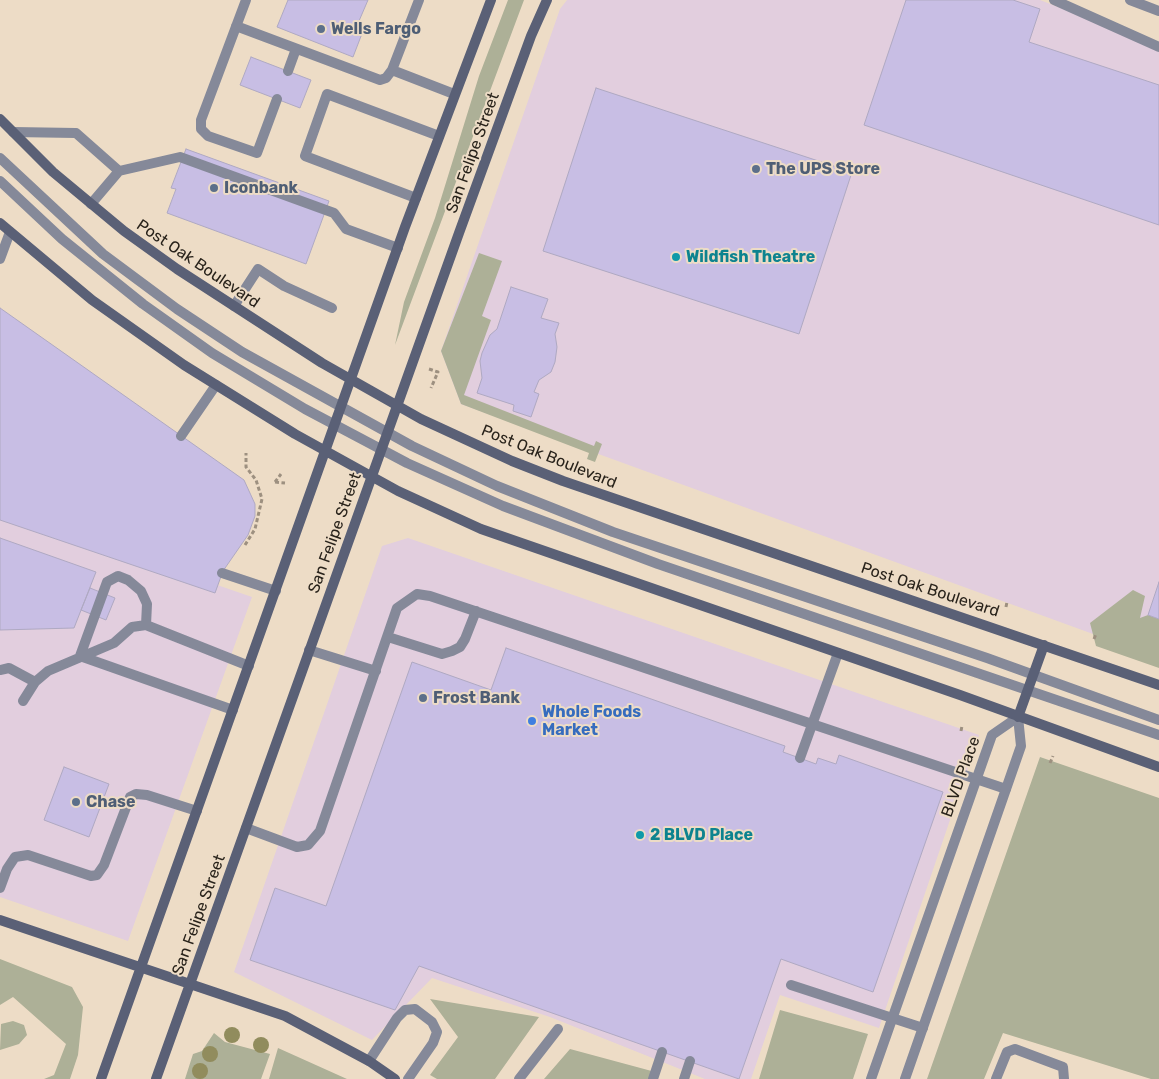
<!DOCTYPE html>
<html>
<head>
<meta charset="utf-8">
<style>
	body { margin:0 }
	canvas { display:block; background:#eddcc6 }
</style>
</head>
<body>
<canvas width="1159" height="1079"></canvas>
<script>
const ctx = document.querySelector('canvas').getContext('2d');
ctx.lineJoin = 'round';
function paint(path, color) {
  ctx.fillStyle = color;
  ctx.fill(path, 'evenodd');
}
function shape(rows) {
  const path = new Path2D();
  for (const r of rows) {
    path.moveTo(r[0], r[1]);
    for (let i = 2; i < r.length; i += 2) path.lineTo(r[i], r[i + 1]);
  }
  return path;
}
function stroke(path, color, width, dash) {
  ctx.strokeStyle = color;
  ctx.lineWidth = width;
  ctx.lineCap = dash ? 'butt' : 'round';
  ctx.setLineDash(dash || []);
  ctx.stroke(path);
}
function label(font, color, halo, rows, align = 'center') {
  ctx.font = font + ' Rubik,sans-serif';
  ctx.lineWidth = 4;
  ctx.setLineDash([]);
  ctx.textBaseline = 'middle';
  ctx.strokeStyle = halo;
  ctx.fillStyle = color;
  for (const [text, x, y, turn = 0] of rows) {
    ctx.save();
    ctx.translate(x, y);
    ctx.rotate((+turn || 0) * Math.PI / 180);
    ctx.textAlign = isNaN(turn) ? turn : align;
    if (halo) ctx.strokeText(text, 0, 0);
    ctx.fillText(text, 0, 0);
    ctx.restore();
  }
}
paint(shape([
	[567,0,1040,0,1159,46,1159,658,461,404,441,351,560,9],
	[0,510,252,597,128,941,0,897],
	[408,538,979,735,879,1028,780,995,751,1079,705,1079,550,1017,432,978,372,1040,234,972,382,546]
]), '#e2cede');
paint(shape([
	[508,0,524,0,395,345,404,302,435,218,479,76],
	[479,253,502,261,482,316,491,320,464,395,594,446,596,441,602,444,595,462,587,459,589,453,461,404,441,351],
	[1133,590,1145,596,1140,618,1148,615,1159,619,1159,668,1096,646,1090,623],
	[1040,757,1159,798,1159,1079,1151,1079,1003,1033,984,1079,927,1079],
	[0,959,72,987,83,1007,78,1055,70,1079,44,1079,54,1075,66,1044,13,997,0,1005],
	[430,999,539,1017,495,1079,437,1079,430,1075,458,1037],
	[780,1010,868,1034,853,1079,759,1079],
	[13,1021,24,1025,27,1035,19,1044,0,1050,1,1024],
	[214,1033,225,1042,270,1054,261,1079,185,1079,193,1054,202,1051],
	[278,1048,347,1079,269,1079],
	[570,1049,659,1073,656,1079,544,1079]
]), '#adb097');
const building = shape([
	[288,0,368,0,356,28,363,31,353,57,277,27,288,0],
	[906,0,1013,0,1040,9,1029,42,1159,85,1159,225,864,125,906,0],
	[251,57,311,80,300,108,240,85,251,57],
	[596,88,852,172,799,334,543,251,596,88],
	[186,149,329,201,306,264,167,213,176,189,171,188,186,149],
	[511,287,548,299,541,318,559,323,555,334,557,347,555,362,551,372,539,380,534,392,539,394,531,417,513,411,514,405,477,393,482,378,480,361,482,353,490,335,497,329,511,287],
	[0,308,244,480,255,504,255,516,248,535,223,571,215,593,0,520,0,308],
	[0,538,96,572,74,628,0,630,0,538],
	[1159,582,1159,619,1148,615,1159,582],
	[90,588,115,598,106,620,81,610,90,588],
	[506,648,785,746,783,752,816,764,818,758,836,764,839,755,943,792,873,992,781,959,739,1079,419,966,395,1010,250,960,275,888,326,906,412,662,491,690,506,648],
	[64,767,109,784,89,837,44,820,64,767]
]);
paint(building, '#c8bee4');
stroke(building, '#afa9c2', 1);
stroke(shape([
	[429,369,438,372,431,388],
	[275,482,285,483],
	[275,482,281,474],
	[245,545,255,529,262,499,256,480,246,467,246,453],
	[1006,607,1007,602],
	[1094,639,1096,634],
	[961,731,962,726],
	[1050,763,1053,756]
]), '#9d9080', 3, [4, 2.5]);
stroke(shape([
	[246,0,201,120,201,129,208,136,257,153,277,99],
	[1054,0,1159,47],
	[1130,0,1159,11],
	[236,26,380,80,386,78,392,70,419,0],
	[392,70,454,94],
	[288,71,296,49],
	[13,132,76,133,119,171],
	[0,158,103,254,177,309,242,352,412,446,497,486,613,532,987,658,1159,720],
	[0,181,62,239,143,304,212,353,305,409,407,463,503,506,658,564,1159,735],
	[416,198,305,156,327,94,439,136],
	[91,204,119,171,180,157,334,213,346,229,398,248],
	[0,259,10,232],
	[234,306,258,269,284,286,332,308],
	[181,436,216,385],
	[222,573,276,591],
	[146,625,147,604,141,591,128,580,118,576,107,582,80,656,233,710],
	[388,637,442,654,452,651,460,647,465,639,476,611],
	[309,650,376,671],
	[0,670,9,668,35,682],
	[23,701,35,682,48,671,114,643,132,627,146,625,249,666],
	[800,758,838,653],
	[246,828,297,847,308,845,320,831,397,608,417,594,430,596,1006,789],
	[0,888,7,869,15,857,28,855,91,876,97,875,104,865,130,797,136,794,147,795,197,811],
	[791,985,923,1028],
	[369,1061,397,1018,405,1010,415,1009,432,1022,437,1032,433,1043,408,1079],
	[519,1079,558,1029],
	[653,1079,662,1052],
	[684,1079,690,1061],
	[996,1079,1007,1052,1015,1049,1063,1067,1064,1079]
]), '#858999', 10);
stroke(shape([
	[871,1079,992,735,1018,717,1021,746,905,1079]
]), '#858999', 10);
stroke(shape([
	[0,119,53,172,124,231,177,269,322,363,421,419,512,461,563,481,1159,685],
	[0,223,92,300,184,365,295,434,398,491,481,529,960,695,1159,767],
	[1018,717,1044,645],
	[0,920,285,1016,369,1061,395,1079],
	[101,1079,405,227,491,0],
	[156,1079,459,233,531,36,547,0]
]), '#5a6076', 10);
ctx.fillStyle = '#918c5d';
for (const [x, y] of [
	[232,1035],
	[261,1045],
	[210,1054],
	[200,1071]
]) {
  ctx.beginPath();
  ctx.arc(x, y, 8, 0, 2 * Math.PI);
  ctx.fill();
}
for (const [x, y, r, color] of [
	[321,29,5,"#5c6f8a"],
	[756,169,5,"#5c6f8a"],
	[214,188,5,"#5c6f8a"],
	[676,257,5,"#0f9aa8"],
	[423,698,5,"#5c6f8a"],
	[532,721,5,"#3f7fe0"],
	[76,802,5,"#5c6f8a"],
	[640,835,5,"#0f9aa8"]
]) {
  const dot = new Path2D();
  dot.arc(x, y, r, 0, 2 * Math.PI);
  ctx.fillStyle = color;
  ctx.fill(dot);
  stroke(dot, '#eddcc6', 2);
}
label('bold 16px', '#4e5e75', '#eddcc6', [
	["Wells Fargo",331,29],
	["The UPS Store",766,169],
	["Iconbank",224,188],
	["Frost Bank",433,698],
	["Chase",86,802]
], 'left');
label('16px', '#29231b', '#eddcc6', [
	["San Felipe Street",473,153,-70],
	["Post Oak Boulevard",198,264,34],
	["Post Oak Boulevard",549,457,22],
	["San Felipe Street",335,533,-70],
	["Post Oak Boulevard",930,590,18],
	["BLVD Place",961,777,-70],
	["San Felipe Street",199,915,-70]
]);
label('bold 16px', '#0d838f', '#eddcc6', [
	["Wildfish Theatre",686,257],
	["2 BLVD Place",650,835]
], 'left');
label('bold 16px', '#366cbe', '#eddcc6', [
	["Whole Foods",542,712],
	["Market",542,730]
], 'left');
</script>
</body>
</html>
